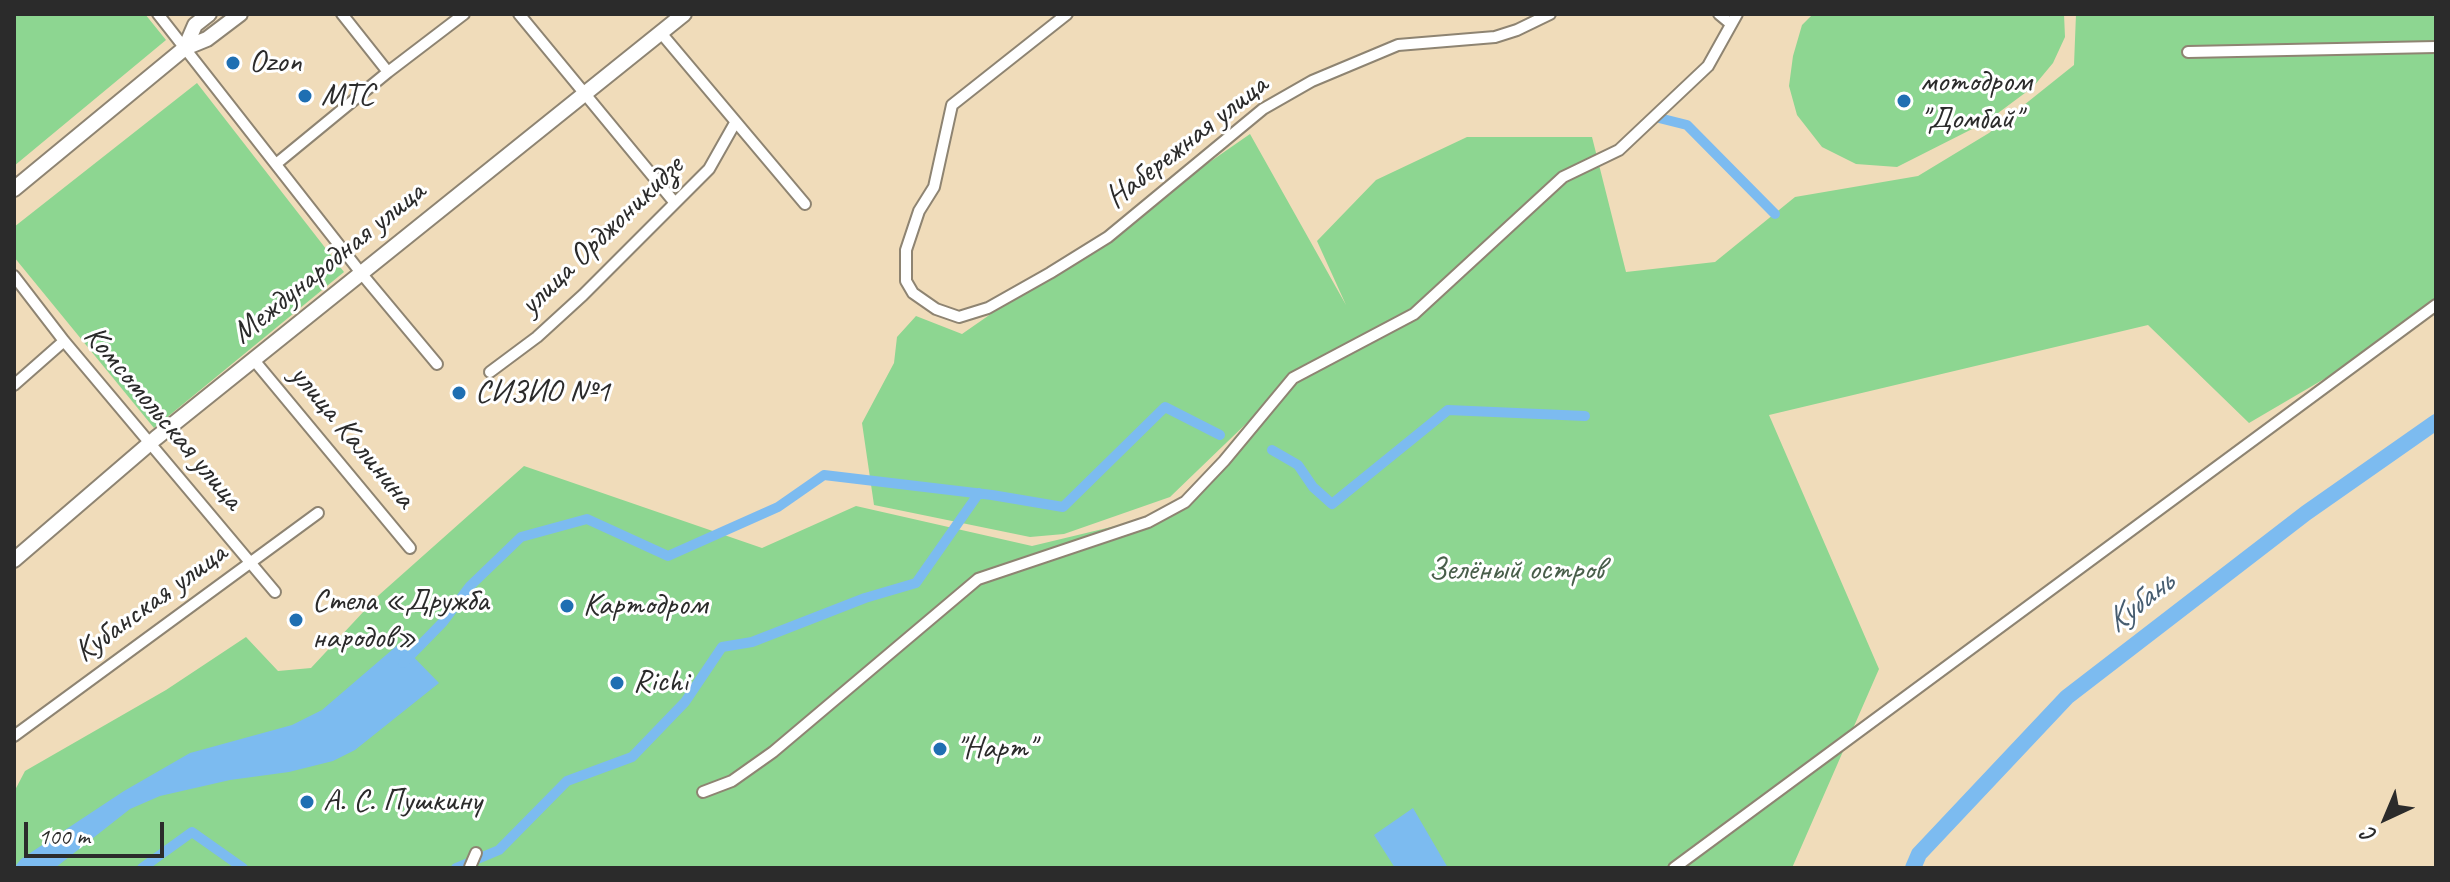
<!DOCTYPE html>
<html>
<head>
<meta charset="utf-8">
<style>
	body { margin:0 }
	#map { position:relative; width:2450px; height:882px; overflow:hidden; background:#f0dcba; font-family:Caveat,sans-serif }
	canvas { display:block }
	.frame { position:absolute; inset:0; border:16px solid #2b2b2b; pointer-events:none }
	.north { position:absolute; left:2346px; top:778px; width:80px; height:80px; -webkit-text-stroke:6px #fff; paint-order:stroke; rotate:224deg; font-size:22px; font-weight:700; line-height:32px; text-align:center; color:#2b2b2b }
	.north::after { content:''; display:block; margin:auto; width:28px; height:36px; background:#2b2b2b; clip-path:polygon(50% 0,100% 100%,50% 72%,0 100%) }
	.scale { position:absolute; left:24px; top:822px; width:140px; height:36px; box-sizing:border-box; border:4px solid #2b2b2b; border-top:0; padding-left:10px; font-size:24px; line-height:28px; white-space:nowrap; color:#2b2b2b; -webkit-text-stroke:6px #fff; paint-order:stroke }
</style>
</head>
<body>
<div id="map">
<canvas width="2450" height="882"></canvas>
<div class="frame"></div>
<div class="north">С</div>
<div class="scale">100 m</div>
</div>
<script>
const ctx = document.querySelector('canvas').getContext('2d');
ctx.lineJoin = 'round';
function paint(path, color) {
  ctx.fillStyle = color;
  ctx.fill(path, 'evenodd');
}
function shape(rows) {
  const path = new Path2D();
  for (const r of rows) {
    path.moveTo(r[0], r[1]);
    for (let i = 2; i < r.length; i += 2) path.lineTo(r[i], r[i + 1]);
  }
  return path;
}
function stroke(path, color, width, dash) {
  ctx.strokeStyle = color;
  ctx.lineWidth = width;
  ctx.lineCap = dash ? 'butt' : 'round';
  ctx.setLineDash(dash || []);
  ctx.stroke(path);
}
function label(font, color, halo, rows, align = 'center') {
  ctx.font = font + ' Caveat,sans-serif';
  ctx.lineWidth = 6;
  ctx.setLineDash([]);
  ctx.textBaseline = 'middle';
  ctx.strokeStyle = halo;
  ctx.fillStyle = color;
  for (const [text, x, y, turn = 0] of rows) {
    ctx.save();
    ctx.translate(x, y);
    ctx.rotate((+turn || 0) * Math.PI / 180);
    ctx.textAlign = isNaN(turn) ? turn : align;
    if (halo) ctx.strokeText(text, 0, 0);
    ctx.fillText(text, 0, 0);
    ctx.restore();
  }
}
paint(shape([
	[14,14,145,14,166,40,14,166],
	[1813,14,2064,14,2065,37,2053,63,2033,87,1986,122,1897,167,1856,164,1822,147,1797,115,1789,86,1793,56,1802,25],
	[2076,14,2433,14,2436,23,2436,303,2423,321,2249,423,2148,325,1769,415,1879,669,1792,868,14,868,14,792,25,771,166,690,246,637,278,671,311,668,379,595,524,466,762,548,856,506,1032,546,1186,509,1280,391,1170,497,1064,534,1030,537,874,505,862,423,894,363,897,337,916,316,962,334,1250,134,1346,305,1317,241,1376,180,1467,137,1592,137,1626,272,1715,262,1795,197,1918,176,1989,133,2074,65],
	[197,83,344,272,154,428,14,257,14,227]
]), '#8dd691');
paint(shape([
	[400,643,439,683,355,750,333,761,289,772,230,780,160,796,130,809,55,868,14,868,21,859,124,791,190,753,292,725,322,710],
	[1413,808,1448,868,1395,868,1374,835]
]), '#7cbbf0');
stroke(shape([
	[1659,118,1687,125,1775,214],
	[1272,450,1298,465,1313,487,1332,504,1448,410,1585,416],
	[403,663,443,622,470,586,521,537,587,519,668,556,778,507,824,475,992,495,1063,507,1165,407,1220,435],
	[142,868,192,832,243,868],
	[456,868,499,850,567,781,632,757,685,702,722,647,752,642,865,598,916,583,979,493]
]), '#7cbbf0', 10);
stroke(shape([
	[1913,868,1919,854,2067,697,2306,513,2436,422]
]), '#7cbbf0', 16);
const minor = shape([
	[158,14,361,273,437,364],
	[342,14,388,72],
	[519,14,675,203],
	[1067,14,952,105,934,187,919,211,906,250,906,281,913,293,936,309,959,317,988,308,1050,273,1108,237,1263,109,1312,81,1398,45,1495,37,1517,30,1550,14],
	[1719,14,1731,24],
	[661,33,805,204],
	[2188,52,2436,47],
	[276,164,388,72,464,14],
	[14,276,64,341,275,592],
	[253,359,410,548],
	[490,372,537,337,583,295,709,169,735,123],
	[14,385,64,341],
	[14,736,318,513],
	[703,792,732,781,773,752,978,579,1148,522,1185,502,1224,461,1293,378,1414,314,1563,177,1619,150,1708,66,1737,14],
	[470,867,476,853],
	[1674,868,2436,305]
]);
const major = shape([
	[185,48,195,25,209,14],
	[14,189,185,48,207,39,240,14],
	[14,560,156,438,684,14]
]);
stroke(minor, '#8e8472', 14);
stroke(major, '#8e8472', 18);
stroke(minor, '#fff', 10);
stroke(major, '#fff', 14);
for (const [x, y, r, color] of [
	[233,63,8,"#1f6fb2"],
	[305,96,8,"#1f6fb2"],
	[1904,101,8,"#1f6fb2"],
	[459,393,8,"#1f6fb2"],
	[567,606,8,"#1f6fb2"],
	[296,620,8,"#1f6fb2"],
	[617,683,8,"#1f6fb2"],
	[940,749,8,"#1f6fb2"],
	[307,802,8,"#1f6fb2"]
]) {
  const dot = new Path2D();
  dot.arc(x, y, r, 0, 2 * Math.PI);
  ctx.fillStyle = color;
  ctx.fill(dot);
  stroke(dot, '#fff', 3);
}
label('32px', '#2b2b2b', '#fff', [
	["Ozon",249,63],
	["мотодром",1920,83],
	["\"Домбай\"",1920,120],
	["МТС",321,96],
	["СИЗИО №1",475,393],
	["Стела «Дружба",312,602],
	["народов»",312,639],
	["Картодром",583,606],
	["Richi",633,683],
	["\"Нарт\"",956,749],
	["А. С. Пушкину",323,802]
], 'left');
label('32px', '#2b2b2b', '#fff', [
	["Набережная улица",1187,142,-38],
	["улица Орджоникидзе",602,236,-44],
	["Международная улица",329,263,-39],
	["Комсомольская улица",163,418,50],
	["улица Калинина",352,437,50],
	["Кубанская улица",151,603,-36]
]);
label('32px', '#485e4a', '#fff', [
	["Зелёный остров",1516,571]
]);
label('italic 34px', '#475d70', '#fff', [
	["Кубань",2140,603,-38]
]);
</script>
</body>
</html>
